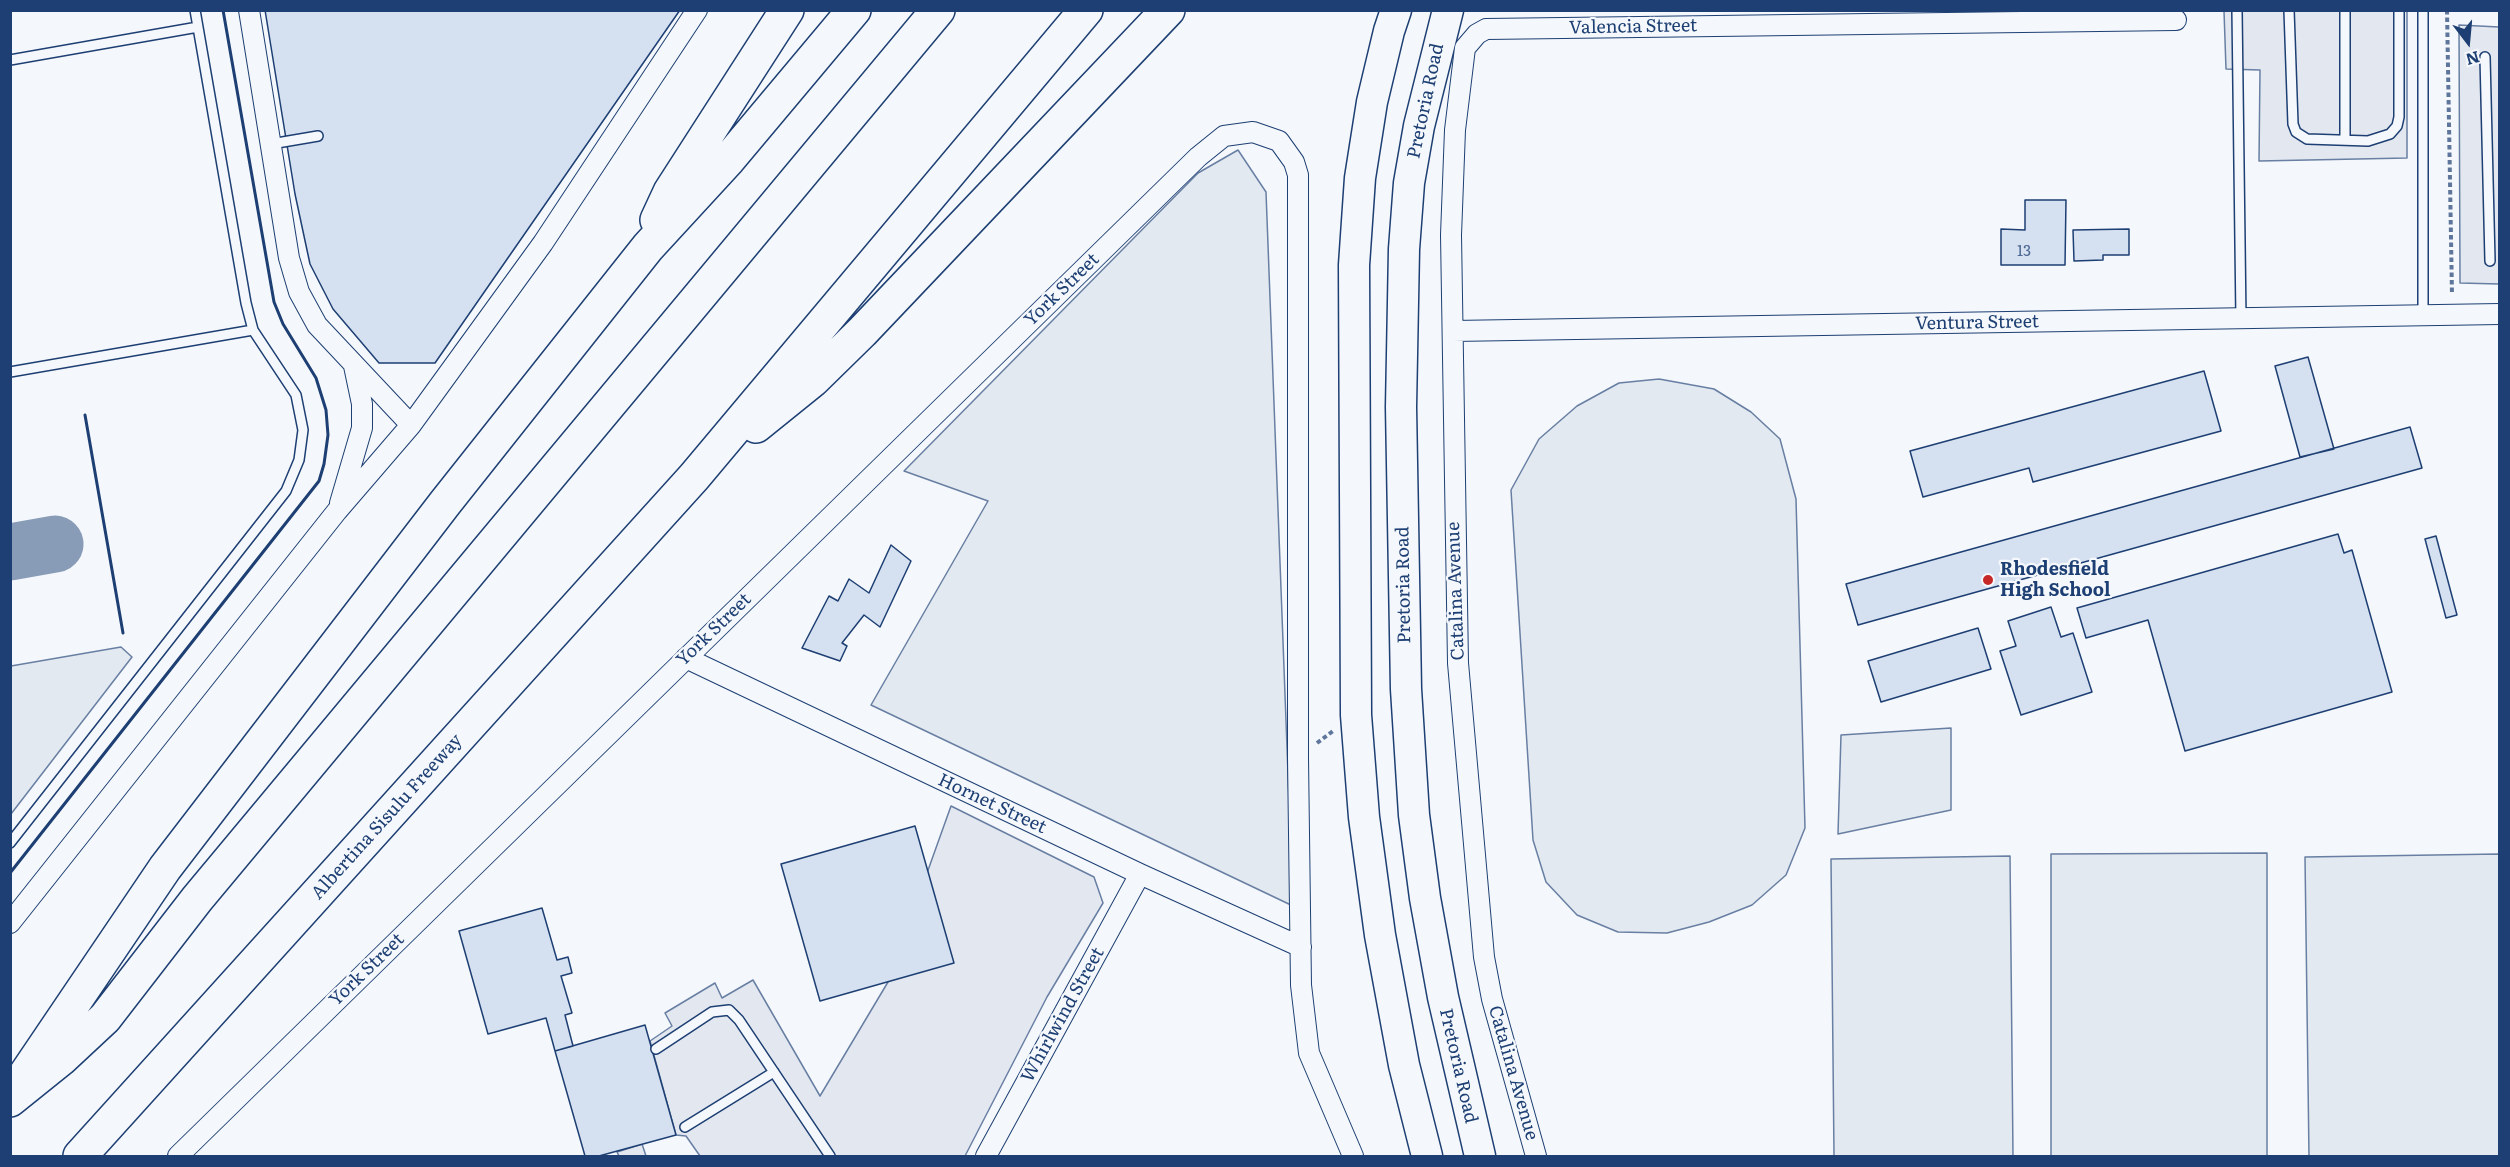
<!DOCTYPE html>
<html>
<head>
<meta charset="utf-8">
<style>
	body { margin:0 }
	#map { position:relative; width:2510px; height:1167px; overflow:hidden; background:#f4f7fb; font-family:Literata,serif }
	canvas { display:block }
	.frame { position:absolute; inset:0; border:12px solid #1d3f73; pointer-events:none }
	.north { position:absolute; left:2438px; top:12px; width:60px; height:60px; -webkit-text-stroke:4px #f4f7fb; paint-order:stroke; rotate:164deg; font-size:16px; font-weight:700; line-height:24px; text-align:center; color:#1d3f73 }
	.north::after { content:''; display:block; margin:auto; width:21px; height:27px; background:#1d3f73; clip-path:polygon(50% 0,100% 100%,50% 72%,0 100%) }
</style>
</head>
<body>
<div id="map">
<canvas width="2510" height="1167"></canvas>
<div class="frame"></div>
<div class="north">N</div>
</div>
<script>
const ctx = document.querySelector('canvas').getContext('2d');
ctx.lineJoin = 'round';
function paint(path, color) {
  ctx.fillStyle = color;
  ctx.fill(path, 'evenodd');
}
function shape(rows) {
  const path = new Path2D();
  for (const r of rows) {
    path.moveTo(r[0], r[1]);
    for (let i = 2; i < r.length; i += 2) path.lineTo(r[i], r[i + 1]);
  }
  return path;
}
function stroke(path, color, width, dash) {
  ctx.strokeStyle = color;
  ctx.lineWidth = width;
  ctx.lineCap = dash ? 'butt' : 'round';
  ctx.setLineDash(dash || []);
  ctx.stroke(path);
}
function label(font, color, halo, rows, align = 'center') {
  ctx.font = font + ' Literata,serif';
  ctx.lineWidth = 4.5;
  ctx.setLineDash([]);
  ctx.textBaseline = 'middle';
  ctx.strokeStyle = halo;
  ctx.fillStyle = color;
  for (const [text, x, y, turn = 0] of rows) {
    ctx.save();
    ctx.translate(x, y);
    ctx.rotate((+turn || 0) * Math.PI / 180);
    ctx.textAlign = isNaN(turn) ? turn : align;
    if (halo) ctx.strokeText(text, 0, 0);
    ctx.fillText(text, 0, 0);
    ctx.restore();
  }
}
const green = shape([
	[1238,150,1266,192,1293,906,871,705,988,501,904,471,1198,173,1238,150],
	[1659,379,1714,389,1751,412,1780,439,1796,499,1805,828,1786,875,1752,905,1709,922,1667,933,1618,932,1577,915,1546,882,1533,840,1511,490,1539,439,1577,406,1619,383,1659,379],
	[121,647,132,657,11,814,11,666,121,647],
	[1951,728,1951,810,1838,834,1841,735,1951,728],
	[2267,853,2267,1156,2051,1156,2051,854,2267,853],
	[2499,854,2499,1156,2309,1156,2305,857,2499,854],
	[2010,856,2013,1156,1834,1156,1831,859,2010,856]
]);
paint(green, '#e3e9f0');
stroke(green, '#687fa3', 1.5);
const parking = shape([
	[2224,11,2407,11,2407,158,2259,161,2260,70,2226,69,2224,11],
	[2459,25,2499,27,2499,284,2460,283,2459,25],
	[951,806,1094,877,1103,903,1047,997,965,1156,700,1156,686,1136,676,1135,650,1041,672,1026,665,1013,715,983,722,998,753,980,820,1096,888,982,951,806],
	[642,1144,646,1156,619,1156,617,1152,642,1144]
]);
paint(parking, '#e3e8f0');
stroke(parking, '#687fa3', 1.5);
stroke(shape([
	[10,552,55,544]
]), '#889bb7', 57);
const building = shape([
	[265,10,680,10,435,363,379,363,333,309,310,264,295,194,265,10],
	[2025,200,2066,200,2065,265,2001,265,2001,229,2025,230,2025,200],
	[2129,229,2129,255,2103,255,2103,260,2074,261,2073,230,2129,229],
	[2308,357,2334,449,2300,457,2275,366,2308,357],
	[2204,371,2221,431,2033,482,2029,468,1923,497,1910,451,2204,371],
	[2410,427,2422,468,1858,625,1846,584,2410,427],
	[2338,534,2344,553,2352,550,2392,692,2185,751,2148,620,2086,638,2077,608,2338,534],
	[2436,536,2457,615,2446,618,2425,539,2436,536],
	[891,545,911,561,880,627,864,615,842,643,847,646,840,661,802,648,829,596,838,601,849,579,869,593,891,545],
	[2051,607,2061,637,2073,633,2092,692,2021,715,2000,651,2016,646,2008,621,2051,607],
	[1978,628,1991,669,1881,702,1868,661,1978,628],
	[915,826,954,963,820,1001,781,864,915,826],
	[542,908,557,960,568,957,572,973,561,976,572,1013,565,1015,573,1046,555,1051,546,1018,488,1034,459,931,542,908],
	[645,1025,676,1135,599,1156,585,1156,555,1051,645,1025]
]);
paint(building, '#d5e0f0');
stroke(building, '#1d3f73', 1.5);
const service = shape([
	[2237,10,2241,320],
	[2289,10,2293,124,2296,132,2307,139,2368,141,2390,134,2397,126,2399,117,2399,10],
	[2345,10,2345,140],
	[2423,10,2423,315],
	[2485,57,2490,261],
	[10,60,198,27],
	[271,144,318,136],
	[10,372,253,330],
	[10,843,286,491,299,460,303,430,296,395,253,330,246,303,195,10],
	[656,1049,712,1012,729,1010,739,1020,830,1156],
	[685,1127,774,1072]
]);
const minor = shape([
	[249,10,289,258,299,292,317,325,411,425],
	[1453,331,2500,314],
	[340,503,362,428,362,404,354,366],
	[686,658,1140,874,1301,947],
	[10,923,337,511,411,425,543,243,697,10],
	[178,1156,1198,157,1224,136,1253,132,1279,141,1294,162,1298,175,1298,758,1301,985,1309,1053,1353,1156],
	[986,1156,1140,874],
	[1536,1156,1492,999,1484,957,1458,663,1451,235,1455,130,1465,48,1477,34,1486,29,2176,20]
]);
const primary = shape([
	[1396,10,1389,31,1372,102,1360,178,1354,265,1356,715,1364,817,1380,935,1404,1065,1427,1156],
	[1448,10,1419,126,1409,183,1404,249,1401,407,1406,689,1414,815,1425,898,1443,997,1480,1156]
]);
const motorway = shape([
	[657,220,670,192,787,10],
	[756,426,813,380,862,332,1168,10],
	[25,1075,165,868,445,503,648,247,729,159,854,10],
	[10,1100,61,1059,105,1018,197,899,938,10],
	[80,1156,694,477,1086,10]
]);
stroke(service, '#1d3f73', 12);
stroke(minor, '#1d3f73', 22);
stroke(primary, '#1d3f73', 33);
stroke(motorway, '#1d3f73', 36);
stroke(shape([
	[2447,10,2452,295],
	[1317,743,1333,731]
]), '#5e769c', 4, [4.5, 3]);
stroke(service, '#f4f7fb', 9);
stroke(minor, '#f4f7fb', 20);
stroke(primary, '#f4f7fb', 30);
stroke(motorway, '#f4f7fb', 33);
stroke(shape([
	[85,415,123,633],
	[10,873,319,481,324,464,328,435,326,410,316,378,283,324,274,302,223,10]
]), '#1d3f73', 3);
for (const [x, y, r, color] of [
	[1988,580,6,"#c62828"]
]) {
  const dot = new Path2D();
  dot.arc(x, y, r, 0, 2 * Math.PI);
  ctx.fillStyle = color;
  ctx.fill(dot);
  stroke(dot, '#f4f7fb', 2);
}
label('15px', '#4b6792', null, [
	["13",2024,252]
]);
label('18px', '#1d3f73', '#f4f7fb', [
	["Valencia Street",1633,27,-1],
	["Pretoria Road",1426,101,-78],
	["York Street",1062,290,-44],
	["Ventura Street",1977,323,-1],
	["Pretoria Road",1404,585,-91],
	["Catalina Avenue",1456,591,-92],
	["York Street",714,630,-44],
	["Hornet Street",992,804,25],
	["Albertina Sisulu Freeway",387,817,-48],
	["York Street",367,970,-44],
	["Whirlwind Street",1063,1015,-61],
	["Pretoria Road",1458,1066,77],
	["Catalina Avenue",1513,1073,74]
]);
label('bold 18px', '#1d3f73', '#f4f7fb', [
	["Rhodesfield",2000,570],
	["High School",2000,591]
], 'left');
</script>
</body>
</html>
